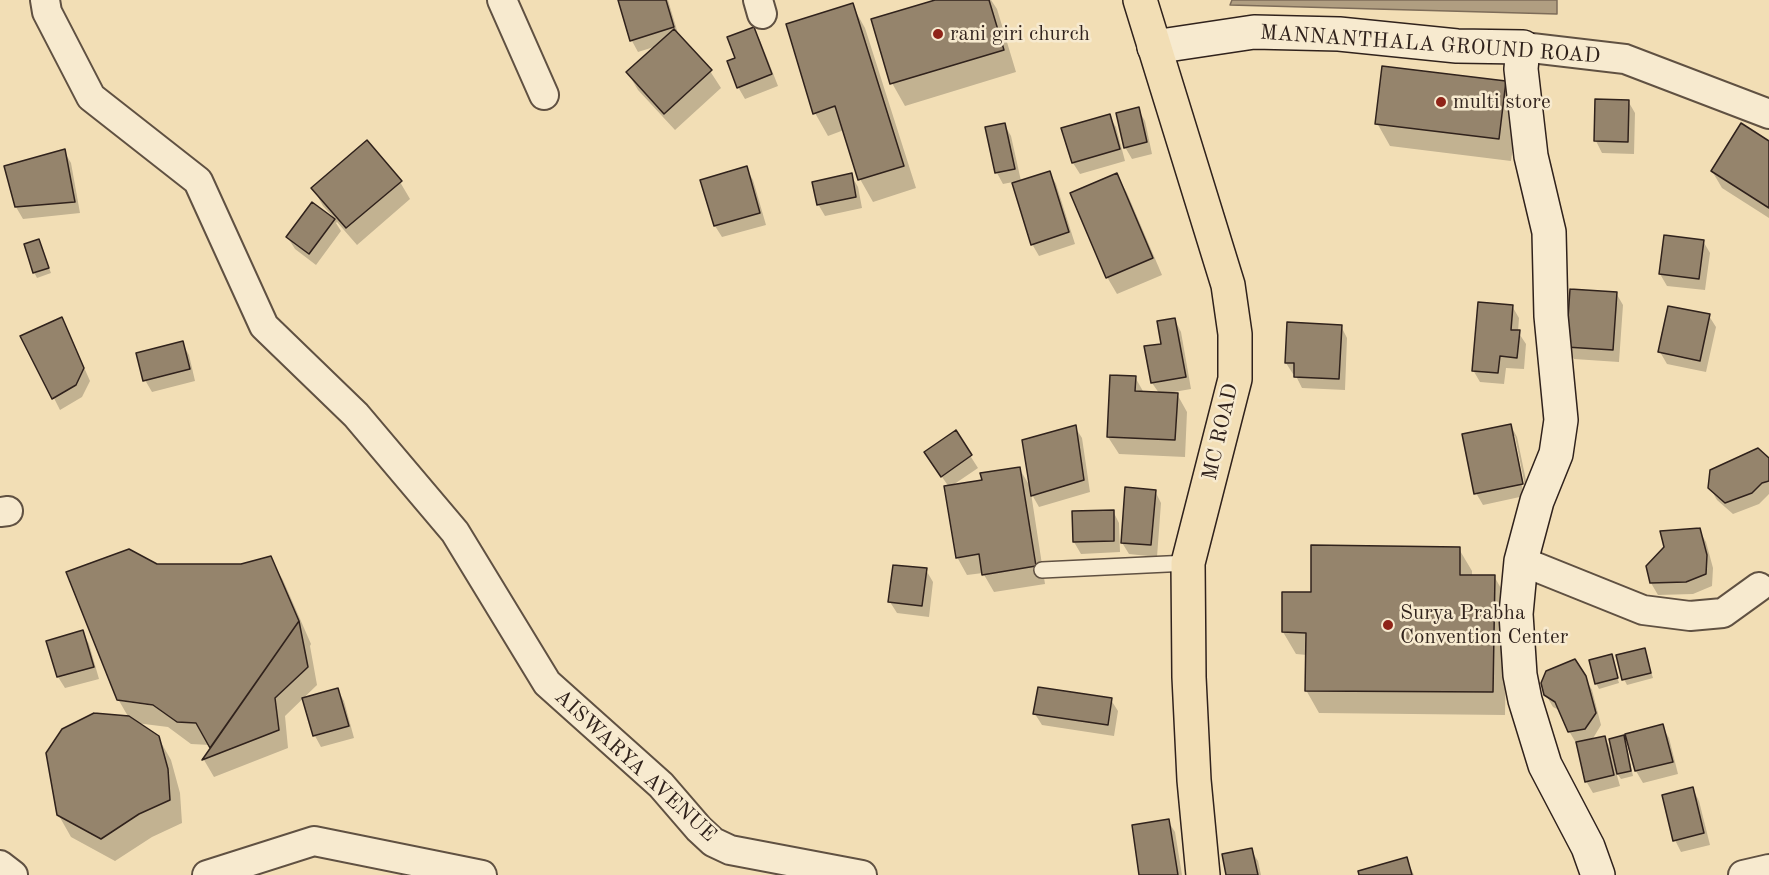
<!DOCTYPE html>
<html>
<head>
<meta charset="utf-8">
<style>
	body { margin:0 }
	canvas { display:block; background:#f2deb5 }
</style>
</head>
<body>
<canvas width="1769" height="875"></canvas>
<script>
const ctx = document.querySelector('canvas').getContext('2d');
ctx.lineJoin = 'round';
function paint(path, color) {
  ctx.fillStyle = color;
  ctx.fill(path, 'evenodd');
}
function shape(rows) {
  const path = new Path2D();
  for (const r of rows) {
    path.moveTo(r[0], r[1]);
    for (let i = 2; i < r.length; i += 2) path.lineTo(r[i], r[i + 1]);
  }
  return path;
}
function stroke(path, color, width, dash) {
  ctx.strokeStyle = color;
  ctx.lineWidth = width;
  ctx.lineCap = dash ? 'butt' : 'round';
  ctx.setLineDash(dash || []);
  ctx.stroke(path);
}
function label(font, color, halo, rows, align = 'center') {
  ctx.font = font + ' "Old Standard TT",serif';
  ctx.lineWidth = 5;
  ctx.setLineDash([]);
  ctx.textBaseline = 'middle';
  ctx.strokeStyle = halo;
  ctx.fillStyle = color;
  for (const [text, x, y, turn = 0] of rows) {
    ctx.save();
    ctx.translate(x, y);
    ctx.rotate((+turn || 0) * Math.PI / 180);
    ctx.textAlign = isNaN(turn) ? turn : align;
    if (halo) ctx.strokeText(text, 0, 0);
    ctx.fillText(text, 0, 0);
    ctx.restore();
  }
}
const water = shape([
	[1232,0,1557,0,1557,14,1230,5,1232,0]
]);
paint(water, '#b09e81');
stroke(water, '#7d6c59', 1.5);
paint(shape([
	[619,0,668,0,679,37,710,71,721,88,675,130,638,90,628,73,657,46,638,52,632,41],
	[940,0,991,0,997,9,1016,72,905,106,892,83],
	[852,5,865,28,916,188,873,202,860,179,844,130,828,136,815,113],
	[753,28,760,40,778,86,745,99,738,87,737,59],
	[1506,82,1519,105,1511,161,1390,146,1377,123],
	[1628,101,1635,113,1634,154,1602,153,1596,141],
	[1138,109,1145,121,1152,154,1132,159,1125,147],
	[1109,116,1116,127,1125,161,1080,174,1073,163,1063,129],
	[1004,124,1011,136,1021,181,1050,173,1056,184,1075,244,1039,256,1032,244,1013,182,1003,184,997,173],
	[1769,143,1769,218,1722,188,1712,171],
	[64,151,71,163,80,213,23,219,16,207],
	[746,168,753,180,766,225,722,237,715,226,702,181],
	[851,175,858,187,862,208,825,216,818,204],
	[1117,175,1127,193,1162,275,1117,294,1107,277],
	[400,182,410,199,357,245,337,222,336,223,341,231,316,265,295,249,288,238,334,218,323,206,313,188],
	[39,241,51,273,37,278,34,272],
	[1703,241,1710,253,1705,290,1667,286,1660,274],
	[1616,293,1623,305,1619,362,1574,359,1567,347],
	[1512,306,1519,318,1518,332,1526,344,1524,369,1506,368,1504,384,1480,382,1473,370],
	[1709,316,1716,327,1706,372,1667,364,1660,352],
	[1175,320,1181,332,1191,389,1168,393,1177,394,1187,412,1185,457,1119,454,1108,437,1135,377,1144,393,1159,393,1152,383,1162,345],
	[1341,326,1347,338,1345,390,1302,388,1295,374,1293,374,1286,363],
	[68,331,90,381,82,397,60,410,23,337],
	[182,343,189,355,195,381,152,392,145,380],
	[1511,426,1517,437,1529,495,1483,505,1476,493],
	[1512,436,1515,436,1526,491,1523,491],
	[1075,427,1082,438,1090,492,1039,507,1031,493,1045,584,994,592,983,573,967,575,957,557,949,487,933,464,955,432,978,468,950,487,983,481,1019,468,1031,488],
	[1769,461,1769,494,1759,504,1733,514,1717,500,1710,488],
	[1155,491,1161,503,1157,557,1129,554,1121,541],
	[1113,511,1119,523,1120,552,1081,554,1074,542,1073,513],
	[1699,530,1706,542,1713,568,1712,586,1693,594,1658,595,1651,583],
	[1459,549,1472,571,1472,576,1494,576,1507,599,1505,715,1319,713,1306,690,1307,655,1296,654,1283,632,1312,593],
	[270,558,283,580,311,644,310,646,317,685,285,716,288,748,214,777,204,760,212,749,210,745,191,744,168,727,136,723,158,737,171,760,180,793,182,823,152,837,115,861,71,837,58,814,129,718,118,699,157,565,242,565],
	[120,698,161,704,161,707,120,701],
	[926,570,933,582,929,617,897,613,890,602],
	[82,632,89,644,99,679,65,688,58,677],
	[1644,649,1653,678,1627,685,1624,679],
	[1611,656,1619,683,1599,689,1596,683],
	[1585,677,1592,690,1601,725,1592,740,1604,737,1612,751,1623,737,1626,742,1633,776,1621,779,1616,772,1620,786,1593,793,1586,781,1578,743,1576,743,1569,731,1561,711,1553,707,1546,695],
	[337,689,344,701,354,738,321,747,315,736],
	[1111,700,1118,711,1114,736,1042,725,1035,714],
	[1662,726,1669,738,1678,774,1643,783,1636,771,1627,735],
	[1693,789,1699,801,1710,845,1681,852,1675,840],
	[1168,821,1175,832,1182,875,1141,875],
	[1251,850,1258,861,1261,875,1228,875],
	[1406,858,1414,875,1360,875]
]), '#0003');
const building = shape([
	[618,0,666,0,674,27,630,41,618,0],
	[935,0,989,0,1004,50,890,84,871,19,935,0],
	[853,3,904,166,858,180,835,106,813,114,786,24,853,3],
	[754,27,772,74,737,88,727,61,735,58,727,37,754,27],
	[674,29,712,70,664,114,626,72,674,29],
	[1382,66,1506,81,1499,139,1375,124,1382,66],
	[1595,99,1629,100,1628,142,1594,141,1595,99],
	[1139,107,1147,142,1124,148,1116,113,1139,107],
	[1110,114,1120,149,1072,163,1061,128,1110,114],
	[1005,123,1015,169,995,173,985,127,1005,123],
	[1741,123,1769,141,1769,208,1711,171,1741,123],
	[367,140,402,181,346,228,311,188,367,140],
	[65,149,75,202,15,207,4,166,65,149],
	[747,166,760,213,714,226,700,180,747,166],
	[1050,171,1069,232,1031,245,1012,183,1050,171],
	[852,173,856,197,817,205,812,182,852,173],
	[1117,173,1153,258,1106,278,1070,193,1117,173],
	[312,202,335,219,309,254,286,237,312,202],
	[1664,235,1704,240,1699,279,1659,274,1664,235],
	[39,239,49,268,33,273,24,244,39,239],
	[1570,289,1617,292,1613,350,1566,347,1570,289],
	[1478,302,1513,305,1511,330,1520,330,1517,358,1500,356,1498,373,1472,371,1478,302],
	[1668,306,1710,314,1700,361,1658,352,1668,306],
	[62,317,84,368,76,385,52,399,20,336,62,317],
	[1175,318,1186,377,1151,383,1144,346,1161,344,1157,321,1175,318],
	[1287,322,1342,325,1339,379,1294,377,1294,363,1285,363,1287,322],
	[183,341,190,369,143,381,136,353,183,341],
	[1110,375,1136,376,1135,391,1178,393,1175,440,1107,437,1110,375],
	[1511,424,1523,484,1474,494,1462,434,1511,424],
	[1076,425,1084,480,1031,496,1022,440,1076,425],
	[956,430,972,455,941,477,924,452,956,430],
	[1758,448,1769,458,1769,481,1762,483,1752,493,1725,503,1708,488,1710,470,1758,448],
	[1020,467,1036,566,982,575,979,554,956,558,944,486,982,480,980,473,1020,467],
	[1125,487,1156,490,1151,545,1121,543,1125,487],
	[1114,510,1114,541,1073,542,1072,511,1114,510],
	[1700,528,1707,555,1706,574,1686,582,1650,583,1646,566,1664,547,1660,531,1700,528],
	[1311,545,1460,547,1460,575,1495,575,1493,692,1305,691,1306,633,1282,632,1282,592,1311,592,1311,545],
	[129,549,157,564,241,564,271,556,299,621,210,748,196,723,177,722,153,705,117,700,66,572,129,549],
	[893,565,927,568,922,606,888,602,893,565],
	[299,621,308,667,275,698,279,730,202,760,299,621],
	[83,630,94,667,57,677,46,641,83,630],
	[1645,648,1651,673,1622,680,1616,655,1645,648],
	[1612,654,1618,678,1595,684,1589,660,1612,654],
	[1575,659,1586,676,1596,713,1585,729,1568,732,1555,702,1544,695,1541,683,1546,671,1575,659],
	[1038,687,1112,698,1108,725,1033,714,1038,687],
	[338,688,349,726,313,736,302,698,338,688],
	[94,713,129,716,159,736,168,769,170,800,139,814,101,839,57,815,46,753,62,729,94,713],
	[1663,724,1673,762,1635,771,1625,734,1663,724],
	[1624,735,1631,771,1617,774,1609,739,1624,735],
	[1605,736,1614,775,1585,782,1576,742,1605,736],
	[1693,787,1704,833,1673,841,1662,795,1693,787],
	[1169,819,1178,875,1139,875,1132,825,1169,819],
	[1252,848,1258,875,1226,875,1222,854,1252,848],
	[1407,857,1412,875,1359,875,1358,871,1407,857]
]);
paint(building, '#95846c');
stroke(building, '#30221c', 1.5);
const lane = shape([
	[1042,570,1188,563]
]);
const street = shape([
	[45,0,47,12,91,97,198,181,264,326,356,415,455,532,547,683,661,785,699,829,713,842,730,850,862,875],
	[502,0,544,95],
	[758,0,762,14],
	[1523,47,1625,59,1769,114],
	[0,512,8,511],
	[1521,561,1643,610,1690,616,1723,613,1759,587],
	[0,865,13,875],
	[207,875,314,841,482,875],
	[1743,875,1769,869]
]);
const secondary = shape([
	[1154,47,1254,32,1339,34,1457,46,1523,47,1521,69,1531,156,1549,232,1551,316,1561,420,1556,454,1537,501,1521,561,1516,614,1520,675,1525,700,1545,765,1588,847,1598,875]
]);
const primary = shape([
	[1140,0,1228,285,1235,334,1235,379,1188,563,1189,677,1194,780,1203,875]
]);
stroke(lane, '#605142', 18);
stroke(street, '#605142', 32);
stroke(secondary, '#30221c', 36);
stroke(primary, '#30221c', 36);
stroke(lane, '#f7eacf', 15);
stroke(street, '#f7eacf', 28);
stroke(secondary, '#f7eacf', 33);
stroke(primary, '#f2deb5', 33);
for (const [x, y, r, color] of [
	[938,34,6,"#8f2418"],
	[1441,102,6,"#8f2418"],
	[1388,625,6,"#8f2418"]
]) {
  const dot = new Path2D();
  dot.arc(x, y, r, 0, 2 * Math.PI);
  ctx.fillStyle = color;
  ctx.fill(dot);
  stroke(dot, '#f7eacf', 2);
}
label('21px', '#30221c', '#f7eacf', [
	["rani giri church",950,34],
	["multi store",1453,102],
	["Surya Prabha",1400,613],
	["Convention Center",1400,637]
], 'left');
label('21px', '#30221c', '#f7eacf', [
	["MANNANTHALA GROUND ROAD",1430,45,4],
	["MC ROAD",1221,432,-77],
	["AISWARYA AVENUE",635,766,43]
]);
</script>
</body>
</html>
